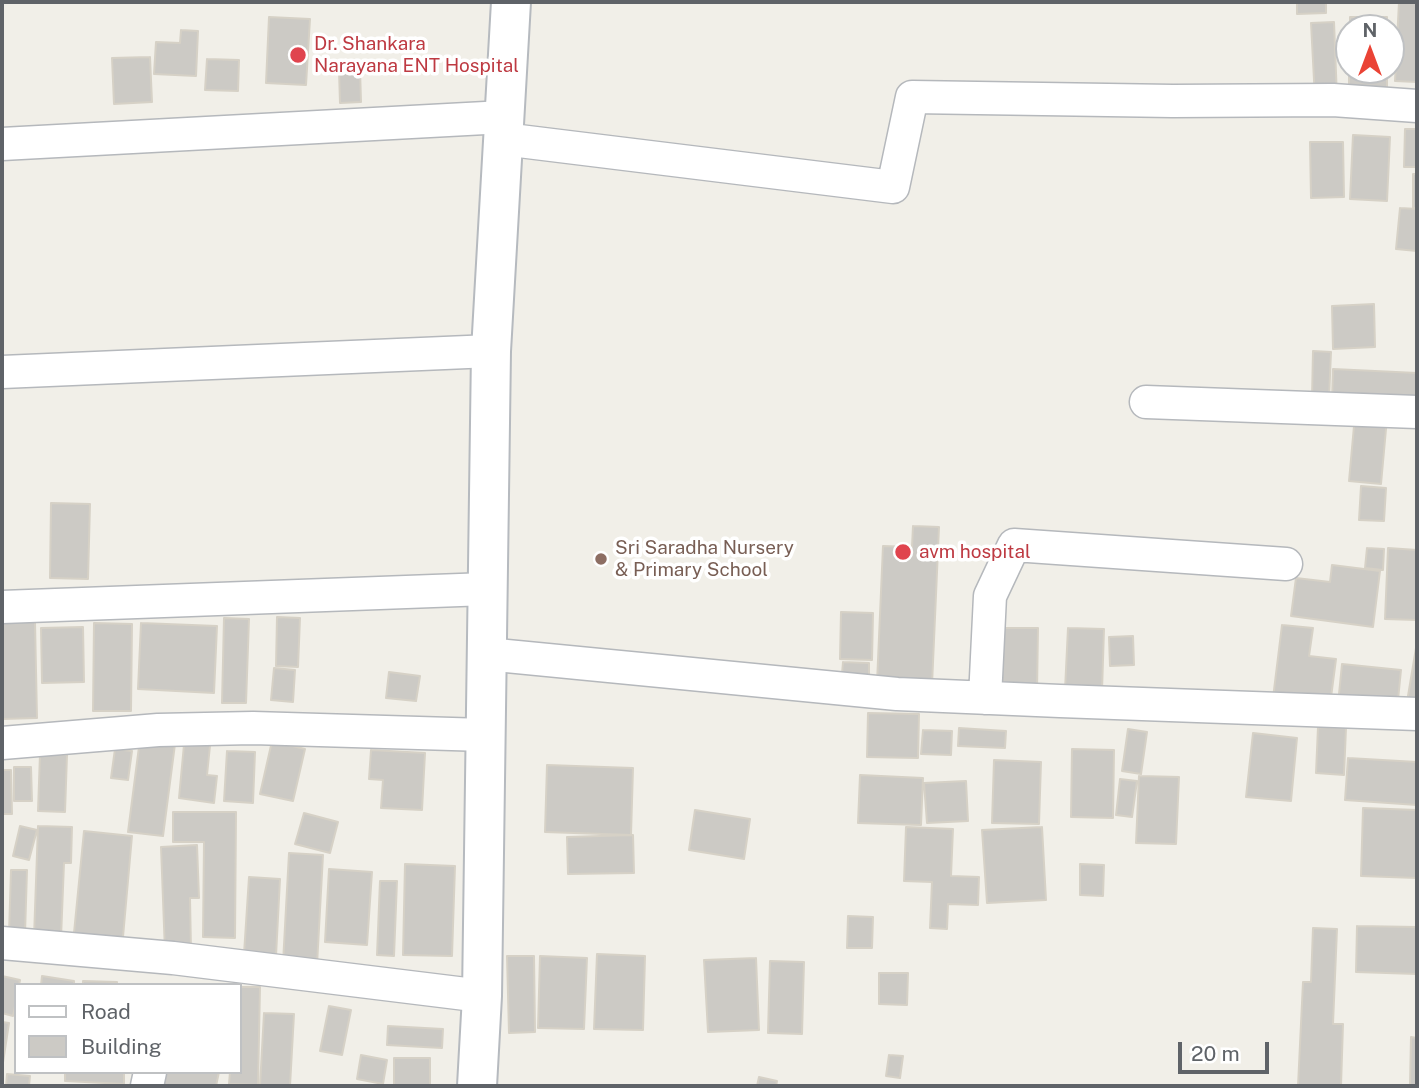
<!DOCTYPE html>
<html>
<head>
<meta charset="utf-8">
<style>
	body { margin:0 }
	#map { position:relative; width:1419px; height:1088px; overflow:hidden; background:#f1efe8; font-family:"Public Sans",sans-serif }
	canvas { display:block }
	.frame { position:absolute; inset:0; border:4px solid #5f6368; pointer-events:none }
	.legend { position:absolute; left:14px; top:983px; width:228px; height:91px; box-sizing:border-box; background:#fff; border:2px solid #bfc1c3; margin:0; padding:9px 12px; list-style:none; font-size:21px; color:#5f6368 }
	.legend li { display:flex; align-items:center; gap:14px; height:35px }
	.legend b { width:35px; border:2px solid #bfc1c3 }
	.north { position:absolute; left:1335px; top:14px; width:70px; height:70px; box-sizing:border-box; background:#fff; border:2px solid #bfc1c3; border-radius:50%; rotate:0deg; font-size:19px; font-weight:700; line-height:28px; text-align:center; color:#5f6368 }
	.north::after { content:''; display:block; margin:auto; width:24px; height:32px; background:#ea4335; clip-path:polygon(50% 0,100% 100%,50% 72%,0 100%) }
	.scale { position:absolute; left:1178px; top:1042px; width:91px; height:32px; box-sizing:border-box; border:4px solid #5f6368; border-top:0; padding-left:9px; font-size:21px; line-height:24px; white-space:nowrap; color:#5f6368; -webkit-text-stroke:5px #fff; paint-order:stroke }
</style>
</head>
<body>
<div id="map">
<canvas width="1419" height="1088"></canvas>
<div class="frame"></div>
<ul class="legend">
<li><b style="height:9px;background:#fff"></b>Road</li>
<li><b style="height:19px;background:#cccac5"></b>Building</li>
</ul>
<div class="north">N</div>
<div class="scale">20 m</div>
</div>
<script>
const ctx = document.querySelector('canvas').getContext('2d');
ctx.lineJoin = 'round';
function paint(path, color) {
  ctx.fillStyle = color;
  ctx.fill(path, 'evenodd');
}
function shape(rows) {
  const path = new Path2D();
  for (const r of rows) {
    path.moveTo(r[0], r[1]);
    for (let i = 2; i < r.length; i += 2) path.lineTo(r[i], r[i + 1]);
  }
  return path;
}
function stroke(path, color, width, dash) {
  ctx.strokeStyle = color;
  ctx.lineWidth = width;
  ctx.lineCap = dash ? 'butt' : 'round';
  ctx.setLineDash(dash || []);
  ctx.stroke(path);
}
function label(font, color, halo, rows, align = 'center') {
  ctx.font = font + ' "Public Sans",sans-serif';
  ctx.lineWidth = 7;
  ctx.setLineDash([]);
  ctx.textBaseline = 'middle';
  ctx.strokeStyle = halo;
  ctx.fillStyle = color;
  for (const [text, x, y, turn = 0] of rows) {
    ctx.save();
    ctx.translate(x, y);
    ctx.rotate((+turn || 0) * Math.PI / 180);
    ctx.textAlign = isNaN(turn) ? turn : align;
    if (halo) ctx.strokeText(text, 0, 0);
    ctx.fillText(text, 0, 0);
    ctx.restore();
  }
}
const building = shape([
	[1297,2,1326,2,1326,13,1297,14,1297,2],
	[1399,2,1417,2,1417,82,1395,81,1399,2],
	[269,17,310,19,306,85,266,83,269,17],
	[1350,17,1387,17,1387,28,1350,28,1350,17],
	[1334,22,1337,98,1315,99,1311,23,1334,22],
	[181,30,198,31,196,76,154,74,156,42,180,43,181,30],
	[150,57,152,102,114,104,112,58,150,57],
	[207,59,239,60,238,91,205,90,207,59],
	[360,69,361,102,340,103,339,70,360,69],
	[1349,70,1387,70,1387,89,1349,89,1349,70],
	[1405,129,1417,129,1417,167,1404,167,1405,129],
	[1353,135,1390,137,1387,201,1350,199,1353,135],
	[1310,142,1343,142,1344,197,1311,198,1310,142],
	[1413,174,1417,174,1417,208,1413,208,1413,174],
	[1400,208,1417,209,1417,251,1396,249,1400,208],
	[1374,304,1375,347,1333,349,1332,306,1374,304],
	[1313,351,1331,352,1329,399,1312,398,1313,351],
	[1333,369,1417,373,1417,404,1332,401,1333,369],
	[1355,415,1387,418,1381,484,1349,481,1355,415],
	[1361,486,1386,488,1384,521,1359,520,1361,486],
	[51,503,90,504,88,579,50,578,51,503],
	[913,526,939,527,932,685,877,683,883,546,912,547,913,526],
	[1367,548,1384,549,1383,570,1365,568,1367,548],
	[1388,548,1417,550,1417,620,1385,619,1388,548],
	[1332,565,1380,571,1373,627,1291,616,1296,578,1330,582,1332,565],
	[841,612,873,613,872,660,840,659,841,612],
	[277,617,300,618,298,667,276,666,277,617],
	[224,618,249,619,246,703,222,703,224,618],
	[2,622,35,622,37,718,2,719,2,622],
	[94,623,132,624,131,711,93,711,94,623],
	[141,623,217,626,214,693,138,689,141,623],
	[1282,625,1313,628,1309,656,1336,659,1330,705,1273,698,1282,625],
	[83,627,84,682,42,683,41,628,83,627],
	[1000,628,1038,628,1037,691,999,690,1000,628],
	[1068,628,1104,629,1102,691,1065,690,1068,628],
	[1133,636,1134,665,1110,666,1109,637,1133,636],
	[1416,648,1417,648,1417,710,1406,708,1416,648],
	[843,662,869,663,869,676,842,674,843,662],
	[1342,664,1401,670,1397,710,1338,704,1342,664],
	[274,668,295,670,293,702,271,700,274,668],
	[389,672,420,676,416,701,386,698,389,672],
	[868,713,919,714,918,758,867,757,868,713],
	[1318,727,1346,728,1344,775,1316,773,1318,727],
	[959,728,1006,731,1005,748,958,746,959,728],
	[1128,729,1147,732,1141,774,1122,771,1128,729],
	[923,730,952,731,951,755,921,754,923,730],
	[1253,733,1297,738,1291,801,1246,797,1253,733],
	[185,734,211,736,207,775,217,776,214,803,179,798,185,734],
	[140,739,175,744,163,836,128,832,140,739],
	[272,741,305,749,293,801,260,794,272,741],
	[115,749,132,751,128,780,111,778,115,749],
	[1072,749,1114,750,1113,818,1071,817,1072,749],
	[371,750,425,753,422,810,381,808,383,780,369,779,371,750],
	[227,751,255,752,253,803,224,801,227,751],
	[40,754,67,755,65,812,38,811,40,754],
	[1348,758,1417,762,1417,805,1345,800,1348,758],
	[994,760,1041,762,1039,824,992,823,994,760],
	[547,765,633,768,631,835,545,832,547,765],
	[14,767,31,767,32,801,14,801,14,767],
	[2,770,11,770,12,814,2,814,2,770],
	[860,775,923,778,921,825,858,823,860,775],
	[1139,776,1179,777,1176,844,1136,843,1139,776],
	[1120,779,1137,781,1132,817,1116,815,1120,779],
	[966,781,968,821,927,823,924,783,966,781],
	[1363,808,1417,810,1417,878,1361,876,1363,808],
	[695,810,750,819,744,859,689,850,695,810],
	[173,812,236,812,235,938,203,937,204,842,173,842,173,812],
	[304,813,338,822,330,853,295,844,304,813],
	[20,826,37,830,29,860,13,856,20,826],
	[38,826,72,827,71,863,64,863,61,938,34,937,38,826],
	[906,827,953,829,951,876,979,877,978,905,948,904,947,929,930,928,932,882,904,881,906,827],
	[1042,827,1046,900,987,903,982,830,1042,827],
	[84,831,132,836,122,948,73,943,84,831],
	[633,835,634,873,568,874,567,837,633,835],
	[197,845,199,898,190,898,191,951,165,952,161,847,197,845],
	[289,853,323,855,317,965,283,963,289,853],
	[405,864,455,866,452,956,403,955,405,864],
	[1080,864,1104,865,1103,896,1080,895,1080,864],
	[329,869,372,872,367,945,325,942,329,869],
	[11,870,27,870,25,934,9,934,11,870],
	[249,877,280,879,276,956,244,954,249,877],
	[380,881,397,881,394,956,377,955,380,881],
	[848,916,873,917,872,948,847,948,848,916],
	[1357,926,1417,927,1417,974,1356,972,1357,926],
	[1313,928,1337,929,1333,1024,1343,1024,1341,1086,1298,1086,1303,982,1311,982,1313,928],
	[597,954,645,956,643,1030,594,1029,597,954],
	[507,956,534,956,535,1032,509,1033,507,956],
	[540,956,587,958,584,1029,538,1028,540,956],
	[756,958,759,1030,708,1032,704,960,756,958],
	[770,961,804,962,802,1034,768,1033,770,961],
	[879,973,908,973,907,1005,879,1004,879,973],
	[2,976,20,980,19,985,16,985,16,1002,13,1016,2,1013,2,976],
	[42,976,74,981,74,985,41,985,42,976],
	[83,981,117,982,117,985,83,985,83,981],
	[240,987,260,987,258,1085,229,1084,230,1072,240,1072,240,987],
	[329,1006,351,1010,342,1055,320,1051,329,1006],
	[264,1013,294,1014,290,1086,260,1086,264,1013],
	[2,1022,9,1023,2,1069,2,1022],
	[388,1026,443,1029,442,1048,387,1045,388,1026],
	[1411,1037,1417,1038,1417,1086,1410,1086,1411,1037],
	[361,1055,387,1060,383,1084,357,1079,361,1055],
	[889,1055,903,1056,900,1078,886,1076,889,1055],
	[394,1058,430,1058,430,1086,394,1086,394,1058],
	[65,1072,124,1072,124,1084,65,1081,65,1072],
	[159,1072,219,1072,216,1086,155,1086,159,1072],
	[7,1074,30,1076,29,1086,6,1086,7,1074],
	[759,1077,777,1081,776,1086,757,1086,759,1077]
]);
paint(building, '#cccac5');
stroke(building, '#d6d1c6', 2);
const street = shape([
	[503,139,893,187,912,97,1173,101,1333,100,1417,106],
	[2,144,504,117],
	[2,372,491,351],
	[1146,402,1417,412],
	[2,607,487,589],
	[486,654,897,694,1060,701,1417,714],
	[985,698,990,596,1014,545,1286,564],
	[2,743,158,730,253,728,485,735],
	[2,943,173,958,482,996],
	[147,1086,150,1072]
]);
const secondary = shape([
	[477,1086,482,996,491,351,511,2]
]);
stroke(street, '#b5b8bc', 35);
stroke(secondary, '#b6babf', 42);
stroke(street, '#fff', 32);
stroke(secondary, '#fff', 38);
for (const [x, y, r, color] of [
	[298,55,9,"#e0444e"],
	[903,552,9,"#e0444e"],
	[601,559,7,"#8d6e63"]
]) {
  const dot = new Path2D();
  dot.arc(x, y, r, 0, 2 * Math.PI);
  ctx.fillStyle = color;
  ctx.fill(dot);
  stroke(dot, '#fff', 2.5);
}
label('19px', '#be3a42', '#fff', [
	["Dr. Shankara",314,44],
	["Narayana ENT Hospital",314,66],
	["avm hospital",919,552]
], 'left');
label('19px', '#785e54', '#fff', [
	["Sri Saradha Nursery",615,548],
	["& Primary School",615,570]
], 'left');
</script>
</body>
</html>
